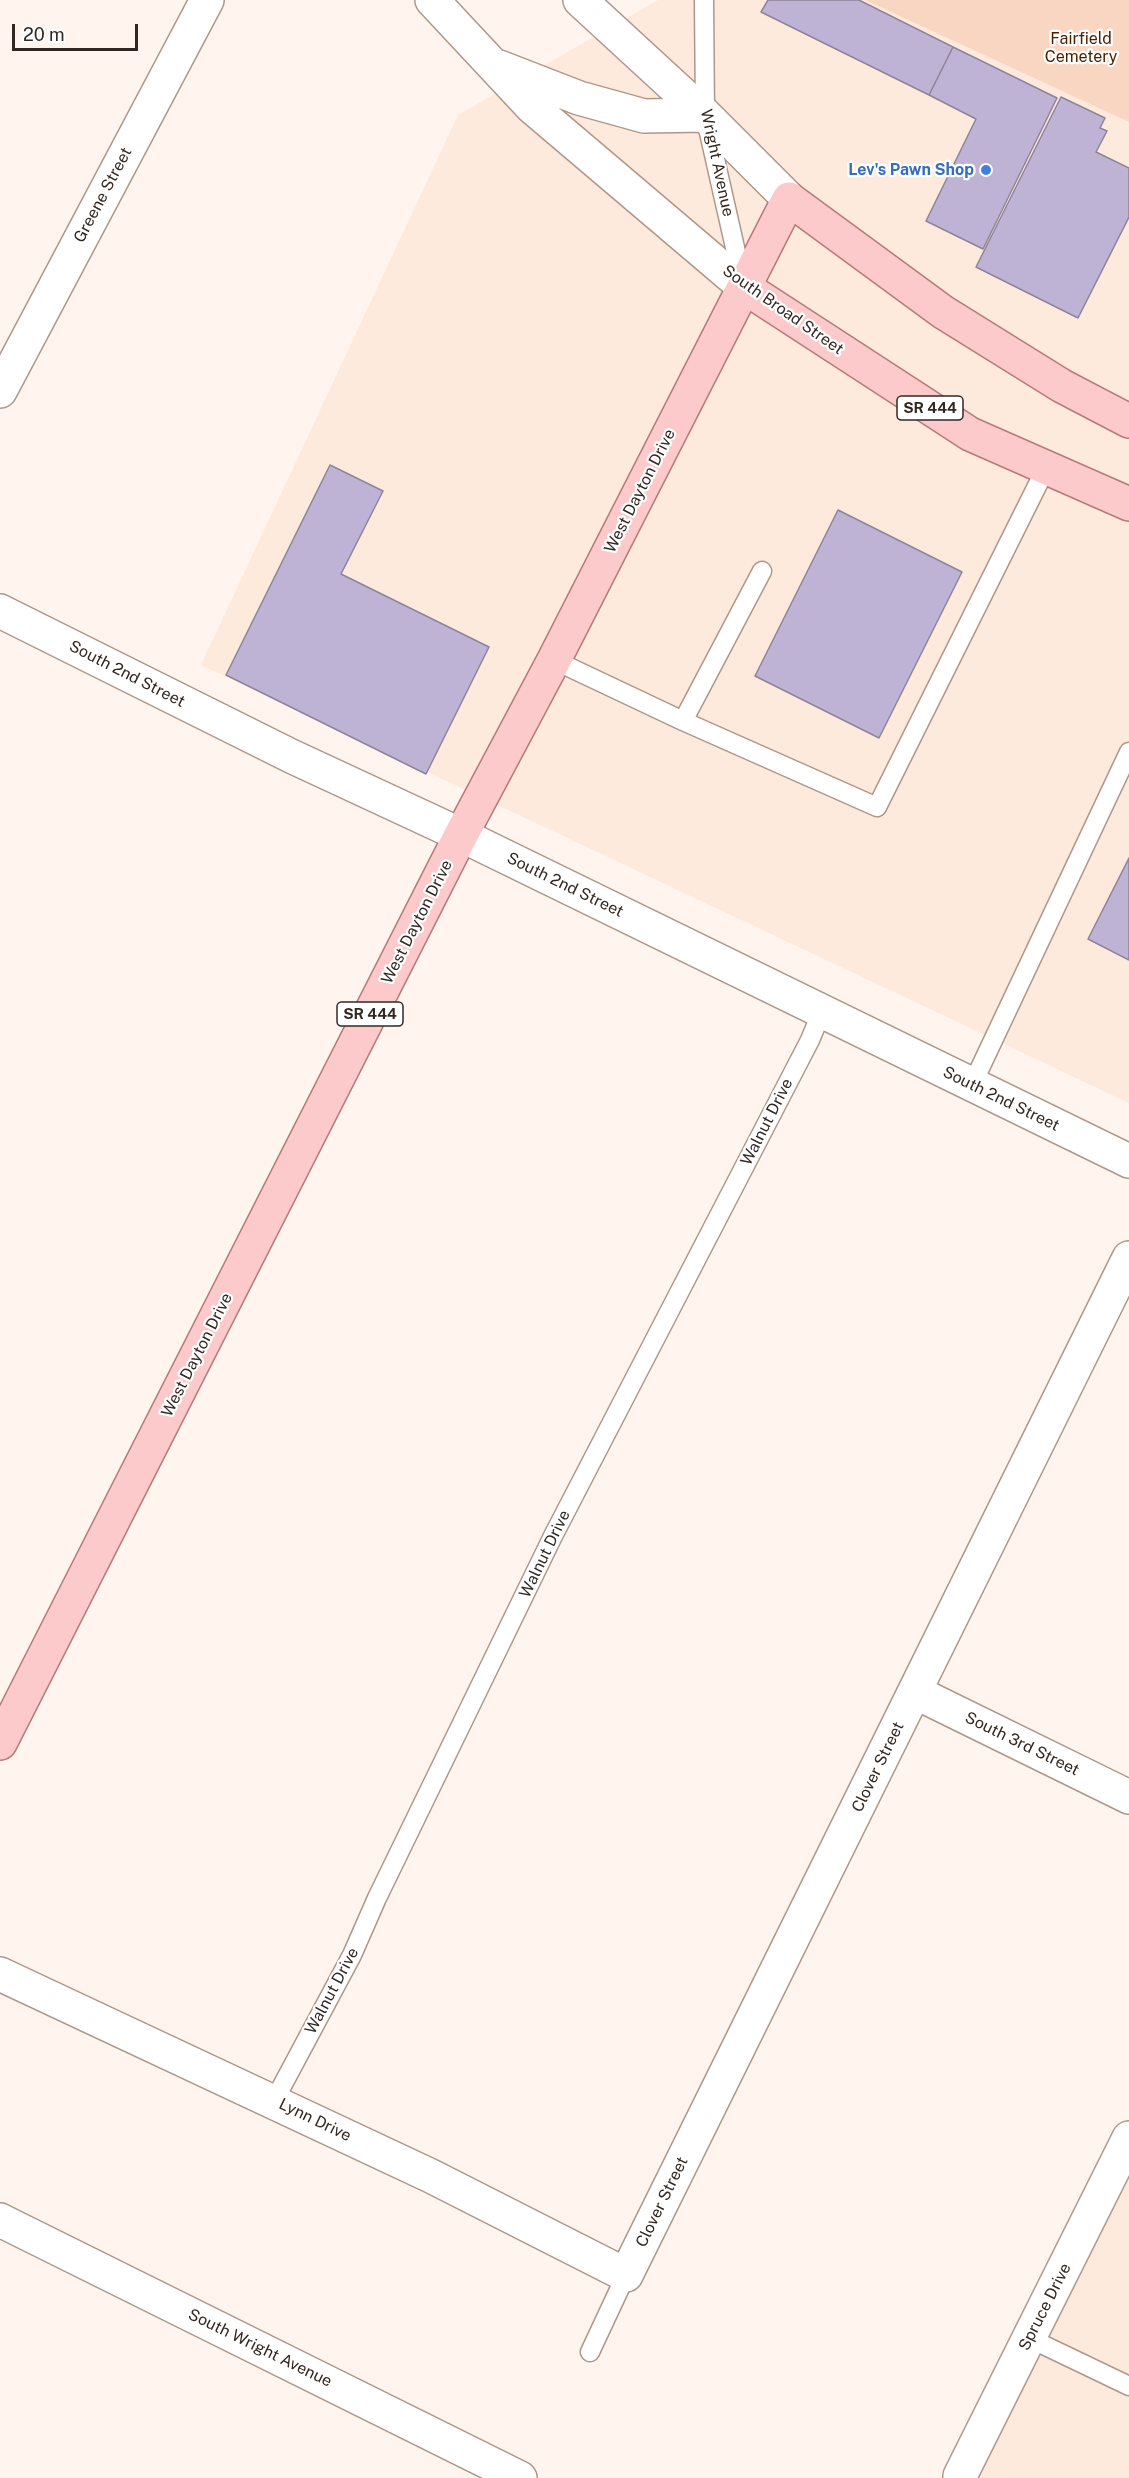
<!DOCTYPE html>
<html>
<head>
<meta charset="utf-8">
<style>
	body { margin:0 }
	#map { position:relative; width:1129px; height:2478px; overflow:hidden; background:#fff4ee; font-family:"Public Sans",sans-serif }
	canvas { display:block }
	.scale { position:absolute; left:12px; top:24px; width:126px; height:27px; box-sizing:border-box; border:3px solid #322823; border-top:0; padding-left:8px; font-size:18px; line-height:21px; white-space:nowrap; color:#322823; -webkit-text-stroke:4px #fff; paint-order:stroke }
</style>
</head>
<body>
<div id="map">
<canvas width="1129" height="2478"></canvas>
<div class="scale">20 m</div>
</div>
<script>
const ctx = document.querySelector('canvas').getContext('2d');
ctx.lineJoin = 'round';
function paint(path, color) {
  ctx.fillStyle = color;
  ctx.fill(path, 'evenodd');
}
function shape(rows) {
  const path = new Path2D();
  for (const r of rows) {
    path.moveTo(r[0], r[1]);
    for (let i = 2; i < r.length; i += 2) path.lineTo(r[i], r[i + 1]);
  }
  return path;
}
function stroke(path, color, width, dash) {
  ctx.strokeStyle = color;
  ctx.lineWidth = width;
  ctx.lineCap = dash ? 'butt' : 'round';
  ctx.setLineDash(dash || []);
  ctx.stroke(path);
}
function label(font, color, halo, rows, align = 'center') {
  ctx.font = font + ' "Public Sans",sans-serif';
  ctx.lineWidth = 4.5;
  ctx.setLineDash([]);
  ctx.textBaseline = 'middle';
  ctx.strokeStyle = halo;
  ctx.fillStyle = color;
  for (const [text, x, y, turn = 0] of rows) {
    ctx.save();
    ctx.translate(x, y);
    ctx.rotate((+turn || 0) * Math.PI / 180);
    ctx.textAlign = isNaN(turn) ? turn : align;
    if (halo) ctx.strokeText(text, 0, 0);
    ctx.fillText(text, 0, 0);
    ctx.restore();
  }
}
paint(shape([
	[658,0,865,0,1129,122,1129,1103,201,665,458,115],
	[1129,2162,1129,2478,974,2478]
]), '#fee9dd');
paint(shape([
	[865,0,1129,0,1129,122]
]), '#f9d6c1');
const building = shape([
	[768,0,859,0,953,47,929,95,761,12,768,0],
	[953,47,1057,98,983,249,926,221,976,119,929,95,953,47],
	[1061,97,1105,118,1100,128,1107,131,1096,152,1129,168,1129,217,1078,318,976,267,1061,97],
	[330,465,383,491,341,574,489,647,426,774,226,675,330,465],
	[838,510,962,572,879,738,755,676,838,510],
	[1129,858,1129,960,1088,939,1129,858]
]);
paint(building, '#bfb3d5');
stroke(building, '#8d849b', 1.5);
const lane = shape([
	[704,0,705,115,743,283],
	[762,571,683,721,877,807,1046,468],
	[554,660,683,721],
	[972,1085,1129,752],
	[274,2101,352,1955,377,1898,553,1536,810,1040,822,1011],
	[1029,2338,1129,2386],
	[590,2352,626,2275]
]);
const street = shape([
	[0,391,207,0],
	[0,611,291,756,461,835,1129,1161],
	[915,1692,1129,1797],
	[0,1974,431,2176,626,2275,1129,1258],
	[0,2220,520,2478],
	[960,2476,1129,2138]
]);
const secondary = shape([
	[432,0,532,107,744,287],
	[580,0,705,115,789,199],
	[499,67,579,98,644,116,705,115]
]);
const primary = shape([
	[744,287,970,434,1129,504],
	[0,1743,461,835,554,660,789,199,943,312,1062,386,1129,421]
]);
stroke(lane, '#af9788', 21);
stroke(street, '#af9788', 36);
stroke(secondary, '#af9788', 36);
stroke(primary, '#b57a79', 36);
stroke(lane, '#fff', 18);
stroke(street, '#fff', 33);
stroke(secondary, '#fff', 33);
stroke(primary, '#fdcacb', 33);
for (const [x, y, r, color] of [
	[986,170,6,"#3f7fe0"]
]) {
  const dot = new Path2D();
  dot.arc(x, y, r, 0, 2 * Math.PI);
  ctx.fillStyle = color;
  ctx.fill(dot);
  stroke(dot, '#fff', 2);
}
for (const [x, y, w] of [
	[930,408,66],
	[370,1014,66]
]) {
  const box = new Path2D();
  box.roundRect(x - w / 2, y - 12, w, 24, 4.5);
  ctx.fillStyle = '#fff';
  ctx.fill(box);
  stroke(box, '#322823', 1.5);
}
label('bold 15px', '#322823', null, [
	["SR 444",930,408],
	["SR 444",370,1014]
]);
label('16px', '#4d2100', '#fff', [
	["Fairfield",1081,39],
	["Cemetery",1081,57]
]);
label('16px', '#322823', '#fff', [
	["Wright Avenue",717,163,78],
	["Greene Street",103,195,-62],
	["South Broad Street",783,310,35],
	["West Dayton Drive",640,491,-63],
	["South 2nd Street",127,674,27],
	["South 2nd Street",565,885,26],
	["West Dayton Drive",417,922,-63],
	["South 2nd Street",1001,1099,26],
	["Walnut Drive",767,1122,-63],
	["West Dayton Drive",197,1355,-63],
	["Walnut Drive",545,1554,-64],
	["South 3rd Street",1022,1744,26],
	["Clover Street",878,1767,-64],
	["Walnut Drive",332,1991,-62],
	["Lynn Drive",315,2120,26],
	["Clover Street",662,2202,-64],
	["Spruce Drive",1045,2307,-63],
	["South Wright Avenue",260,2348,26]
]);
label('bold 16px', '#366cbe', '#fff', [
	["Lev's Pawn Shop",974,170]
], 'right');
</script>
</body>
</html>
